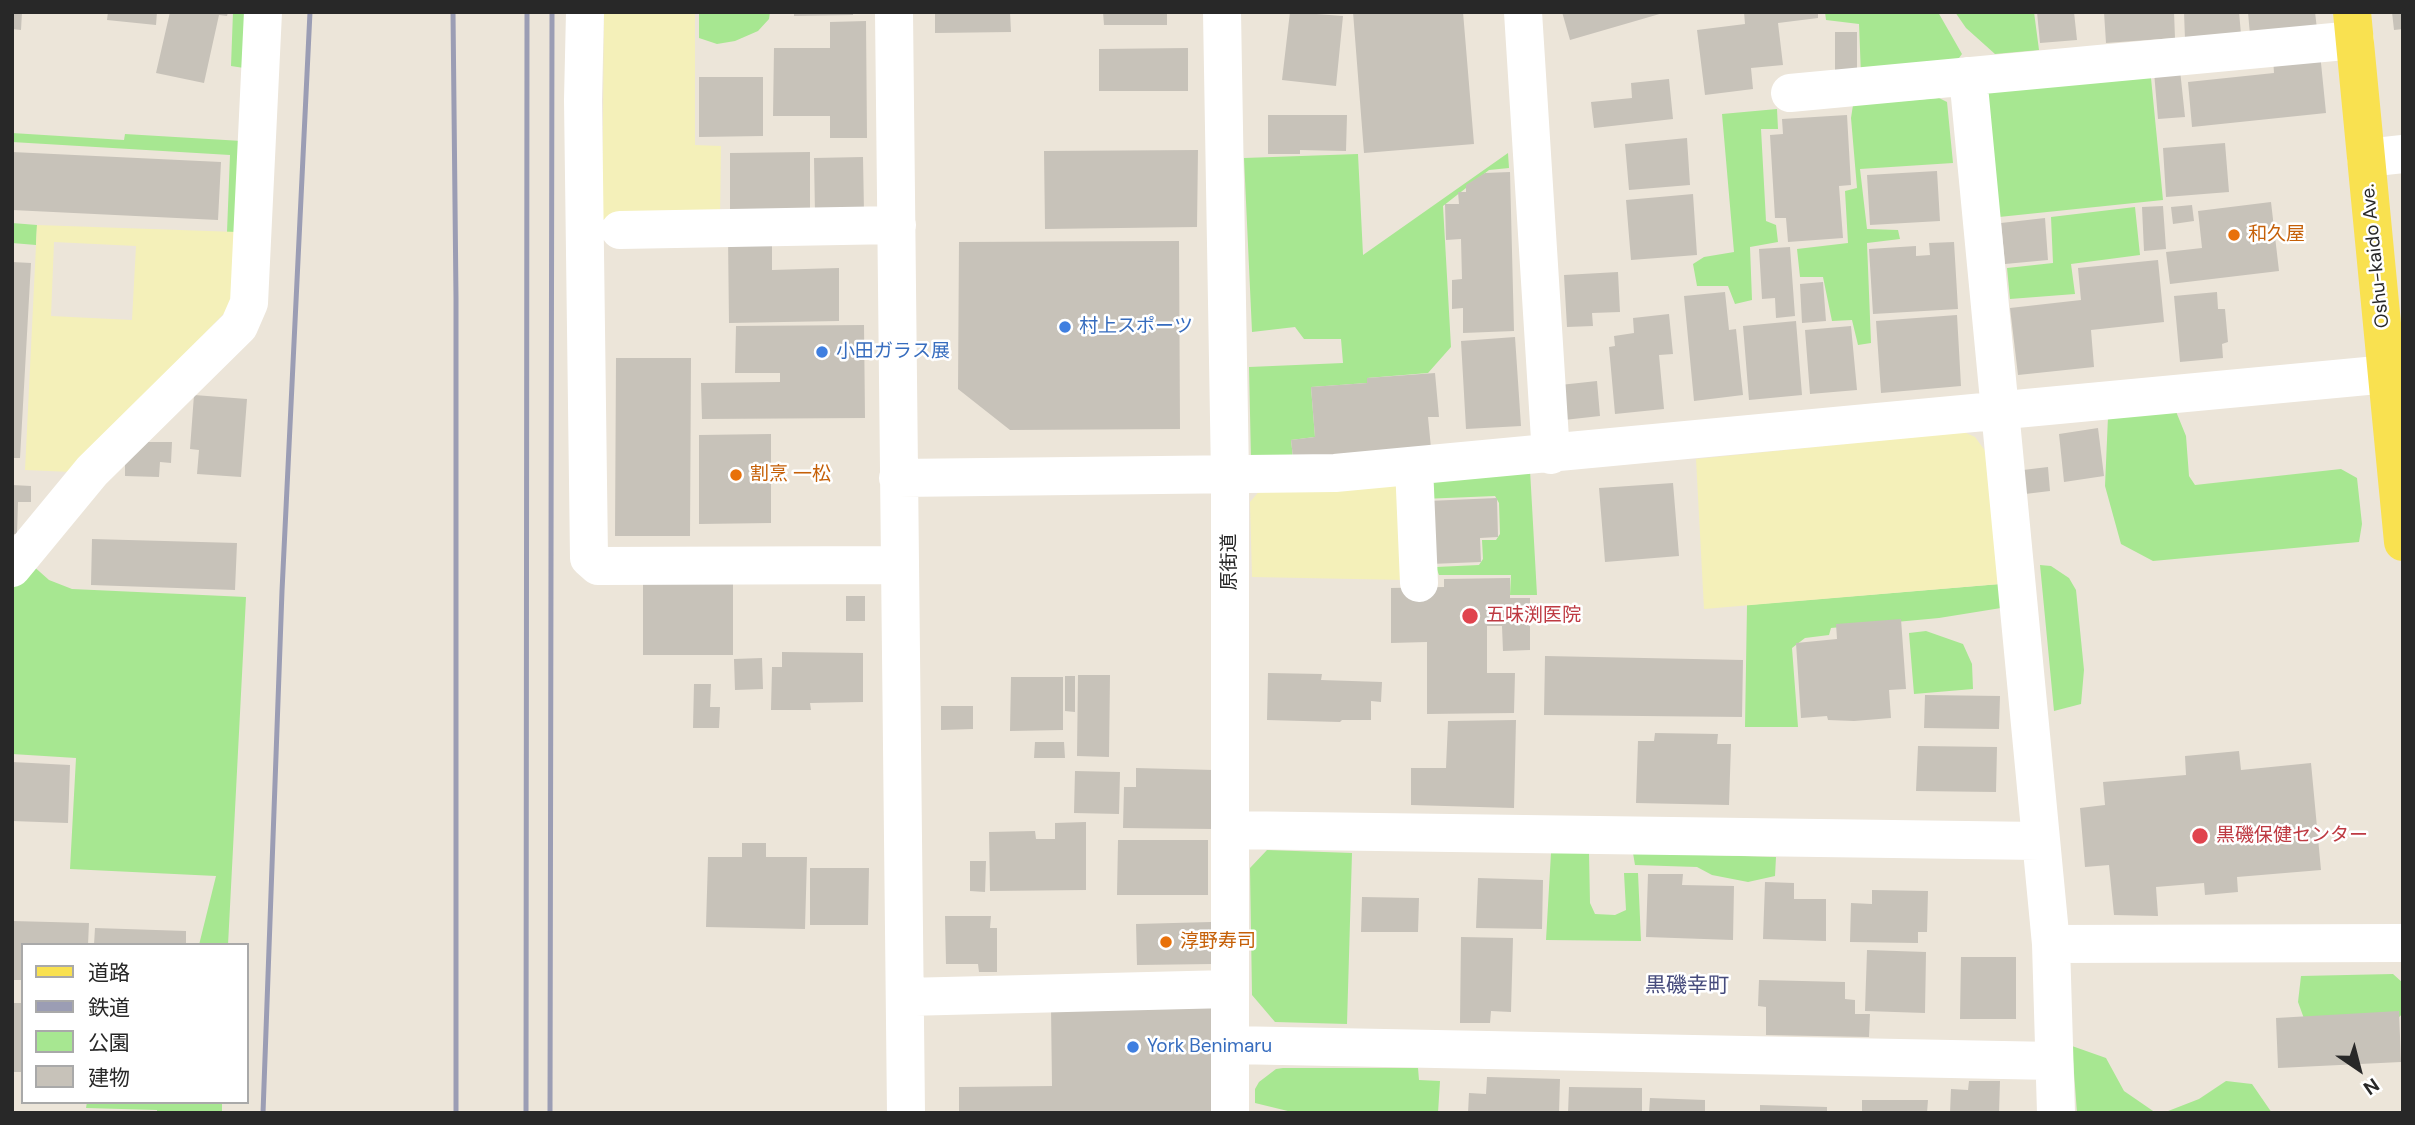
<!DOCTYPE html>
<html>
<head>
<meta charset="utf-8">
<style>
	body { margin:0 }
	#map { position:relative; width:2415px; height:1125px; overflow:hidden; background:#ece5d9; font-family:"DM Sans","Noto Sans JP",sans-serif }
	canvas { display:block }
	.frame { position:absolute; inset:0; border:14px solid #282828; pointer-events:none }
	.legend { position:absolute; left:21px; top:943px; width:228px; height:161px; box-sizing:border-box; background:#fff; border:2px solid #a9a9a9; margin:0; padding:9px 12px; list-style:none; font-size:21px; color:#282828 }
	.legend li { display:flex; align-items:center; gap:14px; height:35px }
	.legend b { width:35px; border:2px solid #a9a9a9 }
	.north { position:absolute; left:2324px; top:1034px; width:70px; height:70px; -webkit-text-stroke:5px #fff; paint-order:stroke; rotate:145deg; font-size:19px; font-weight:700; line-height:28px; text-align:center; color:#282828 }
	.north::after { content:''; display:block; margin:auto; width:24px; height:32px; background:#282828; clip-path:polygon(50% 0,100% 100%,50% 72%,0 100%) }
</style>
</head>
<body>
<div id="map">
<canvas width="2415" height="1125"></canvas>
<div class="frame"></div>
<ul class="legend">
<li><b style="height:9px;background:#f9e150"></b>道路</li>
<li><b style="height:9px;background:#9b9db4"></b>鉄道</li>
<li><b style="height:19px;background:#a7e791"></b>公園</li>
<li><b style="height:19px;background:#c7c2b9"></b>建物</li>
</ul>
<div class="north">N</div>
</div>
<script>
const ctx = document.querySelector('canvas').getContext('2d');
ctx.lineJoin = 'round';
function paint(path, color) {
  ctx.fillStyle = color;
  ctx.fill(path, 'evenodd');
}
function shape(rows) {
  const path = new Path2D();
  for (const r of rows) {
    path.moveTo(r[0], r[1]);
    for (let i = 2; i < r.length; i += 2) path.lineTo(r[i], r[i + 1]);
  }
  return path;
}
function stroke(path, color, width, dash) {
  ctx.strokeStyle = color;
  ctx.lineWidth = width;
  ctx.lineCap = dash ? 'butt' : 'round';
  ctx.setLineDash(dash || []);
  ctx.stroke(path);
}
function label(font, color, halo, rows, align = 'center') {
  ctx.font = font + ' "DM Sans","Noto Sans JP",sans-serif';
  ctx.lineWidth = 5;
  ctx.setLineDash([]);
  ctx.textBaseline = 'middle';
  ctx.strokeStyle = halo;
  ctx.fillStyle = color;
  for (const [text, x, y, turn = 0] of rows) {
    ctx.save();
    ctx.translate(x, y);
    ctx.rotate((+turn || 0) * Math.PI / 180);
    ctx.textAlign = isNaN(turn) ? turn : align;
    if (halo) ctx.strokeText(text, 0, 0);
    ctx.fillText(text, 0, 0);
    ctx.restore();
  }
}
paint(shape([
	[233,12,247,12,244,68,231,66],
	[699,12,770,12,769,19,758,31,735,41,717,44,699,38],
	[1825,12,1938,12,1962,54,1953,66,1861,75,1859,24,1826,20],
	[1955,12,2034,12,2039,50,1995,54,1966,28],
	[2150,68,2163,200,1999,217,1986,85],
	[1939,98,1947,102,1953,163,1860,169,1867,229,1898,230,1900,239,1867,243,1871,343,1858,345,1852,320,1832,321,1823,277,1800,277,1797,249,1848,243,1845,191,1857,188,1851,118,1853,105],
	[1777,109,1778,129,1761,129,1766,221,1776,225,1778,242,1750,247,1752,300,1735,304,1728,286,1697,286,1693,264,1704,257,1734,252,1722,114],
	[12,133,124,140,125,134,242,141,237,232,227,232,230,155,12,142],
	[1508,153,1509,168,1489,170,1443,206,1451,347,1428,373,1367,378,1367,383,1311,387,1315,437,1291,440,1294,466,1251,459,1249,367,1343,363,1341,339,1304,339,1295,327,1252,332,1244,158,1358,154,1363,255],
	[2135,207,2140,255,2071,264,2075,294,2010,299,2007,268,2053,263,2051,217],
	[12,223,37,225,36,245,12,243],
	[2175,409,2186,436,2189,476,2195,485,2341,469,2357,478,2362,524,2359,542,2153,561,2121,544,2105,486,2108,417],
	[1530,470,1537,595,1510,595,1511,575,1439,575,1436,567,1479,565,1483,559,1482,540,1496,540,1500,534,1499,503,1495,496,1422,499,1422,478],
	[31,564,49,580,72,589,246,597,228,945,199,945,216,876,70,869,76,758,12,754,12,590],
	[2040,565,2051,566,2069,578,2076,590,2084,670,2081,704,2054,711],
	[2000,584,2001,608,1939,618,1831,628,1829,635,1805,638,1792,648,1798,727,1745,727,1747,605],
	[1926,631,1963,644,1972,664,1973,689,1914,694,1909,633],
	[1267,850,1352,853,1347,1024,1275,1022,1252,995,1250,868],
	[1551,853,1589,853,1590,903,1595,914,1615,915,1626,910,1624,873,1638,873,1641,941,1546,940],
	[1633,853,1776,857,1775,876,1748,882,1712,875,1697,867,1635,865],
	[2393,974,2403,983,2403,1013,2390,1027,2306,1024,2298,1002,2301,976],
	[2072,1046,2106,1058,2124,1091,2156,1113,2077,1113],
	[1283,1068,1418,1068,1419,1080,1440,1081,1438,1113,1296,1113,1255,1103,1255,1089,1259,1082,1276,1069],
	[2226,1081,2252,1084,2272,1113,2163,1113,2199,1099],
	[87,1102,222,1102,222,1113,157,1113,157,1110,86,1108]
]), '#a7e791');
paint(shape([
	[604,12,695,12,695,145,721,146,720,218,602,219],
	[37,225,237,232,232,305,72,472,25,470],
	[54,242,136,246,132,320,51,316],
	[1964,432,1975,437,1989,456,2000,584,1704,609,1696,459],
	[1405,484,1406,580,1252,577,1250,502,1262,488]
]), '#f4f0b9');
paint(shape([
	[12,12,22,12,21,30,12,29],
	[108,12,157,12,156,25,107,20],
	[170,12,228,12,227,16,219,15,204,83,156,73],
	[794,12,853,12,853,15,794,16],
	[935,12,1010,12,1011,32,935,33],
	[1103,12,1167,12,1167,25,1104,25],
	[1290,12,1343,16,1336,86,1282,80],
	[1353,12,1463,12,1474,144,1364,153],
	[1562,12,1663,12,1663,13,1570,40],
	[1744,12,1818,12,1818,18,1778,23,1783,65,1751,68,1753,89,1705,95,1697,30,1745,24],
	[2037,12,2074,12,2077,40,2040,43],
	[2104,12,2174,12,2175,38,2106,43],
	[2184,12,2239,12,2241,34,2185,39],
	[2248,12,2315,12,2317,29,2250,35],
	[2392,12,2403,12,2403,29,2394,30],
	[866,21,867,138,830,138,830,116,773,116,774,48,830,48,830,22],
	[1835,32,1857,32,1857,71,1835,71],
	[1188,48,1188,91,1099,91,1099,49],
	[2320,53,2326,113,2192,127,2188,82,2274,73,2273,57],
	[2180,70,2185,117,2158,119,2154,72],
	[699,77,763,77,763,136,699,137],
	[1669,79,1673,119,1594,128,1591,102,1632,98,1631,83],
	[1268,115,1347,115,1346,151,1300,150,1300,154,1268,154],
	[1847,115,1851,185,1839,186,1843,238,1788,242,1786,218,1775,218,1770,135,1783,134,1782,119],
	[1687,138,1690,185,1629,190,1625,144],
	[2225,143,2229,192,2166,197,2163,148],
	[1198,150,1197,227,1045,229,1044,151],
	[12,152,221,162,218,220,12,210],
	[810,152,810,212,730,214,730,153],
	[863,157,864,213,815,214,814,158],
	[1937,171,1940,221,1870,225,1867,175],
	[1510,172,1514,331,1463,333,1463,308,1452,309,1452,280,1462,279,1461,239,1446,240,1445,204,1459,204,1458,192,1466,192,1466,185,1485,173],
	[1693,194,1697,255,1631,260,1626,200],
	[2271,202,2279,271,2170,284,2166,252,2202,248,2198,211],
	[2192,205,2194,221,2173,224,2171,207],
	[2163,206,2166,249,2144,251,2142,207],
	[2045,218,2048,260,2005,264,2001,223],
	[772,236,772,270,839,268,839,321,729,323,728,237],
	[1179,241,1180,429,1010,430,958,389,959,242],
	[1954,242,1958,309,1873,314,1869,249,1916,246,1916,256,1930,255,1929,243],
	[1790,247,1795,316,1776,318,1775,298,1762,299,1759,249],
	[2158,260,2164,322,2091,330,2094,367,2018,375,2010,308,2081,300,2078,268],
	[12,262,31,263,20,458,12,458],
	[1618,272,1620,312,1592,313,1593,326,1567,327,1564,275],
	[1823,282,1826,321,1802,323,1800,284],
	[1725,292,1729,330,1736,329,1743,395,1694,401,1684,296],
	[2217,292,2218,309,2225,309,2228,342,2222,344,2223,358,2180,362,2174,296],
	[1669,314,1673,354,1659,355,1664,409,1615,414,1609,347,1615,346,1614,336,1634,333,1633,318],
	[1957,315,1961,386,1881,393,1876,321],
	[1796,321,1802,395,1749,400,1743,326],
	[864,325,865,418,702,419,701,383,780,382,780,373,735,373,736,326],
	[1851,326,1857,390,1810,394,1805,330],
	[1515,337,1521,426,1466,429,1461,341],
	[616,358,691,358,690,536,615,536],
	[1435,373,1439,417,1428,417,1431,448,1294,466,1291,440,1315,437,1311,387,1367,383,1367,378],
	[1597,381,1600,416,1564,420,1560,385],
	[194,395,247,399,241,477,197,474,199,450,190,449],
	[2098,428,2104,476,2064,482,2059,434],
	[771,434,771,523,699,524,699,435],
	[143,442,172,442,171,463,160,462,159,477,125,476,125,461],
	[2048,467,2050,491,2025,494,2023,470],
	[1673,483,1679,556,1605,562,1599,488],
	[12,485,31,486,31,502,18,502,17,534,12,534],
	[1497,498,1498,537,1480,538,1481,562,1430,564,1428,501],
	[92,539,237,543,235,590,91,585],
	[1510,578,1510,598,1530,598,1530,650,1503,651,1502,626,1487,626,1487,673,1515,673,1514,713,1427,714,1427,642,1391,643,1391,588,1444,587,1444,579],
	[643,583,733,583,733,655,643,655],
	[846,596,865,596,865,621,846,621],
	[1901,619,1906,689,1889,690,1891,718,1854,721,1828,720,1827,716,1801,718,1796,643,1837,639,1836,624],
	[782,652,863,653,863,702,810,703,811,710,771,710,772,667,782,667],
	[1545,656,1743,660,1742,717,1544,715],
	[762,658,763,689,735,690,734,659],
	[1268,673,1322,674,1321,680,1382,682,1381,702,1371,701,1371,720,1342,720,1340,722,1267,720],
	[1078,675,1110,675,1109,757,1077,756],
	[1065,676,1075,676,1075,712,1065,711],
	[1011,677,1063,677,1063,730,1010,731],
	[694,684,711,684,710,707,720,707,719,728,693,728],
	[1925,695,2000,696,1999,729,1924,728],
	[941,706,973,706,973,729,941,730],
	[1516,720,1514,808,1411,805,1411,768,1446,768,1448,721],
	[1655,733,1718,734,1717,744,1731,744,1729,805,1636,803,1638,741,1654,741],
	[1035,742,1064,742,1065,758,1034,758],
	[1918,746,1997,747,1996,792,1916,791],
	[2239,751,2241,770,2311,763,2321,870,2237,877,2238,892,2205,895,2204,883,2156,887,2158,916,2114,915,2109,865,2085,867,2080,808,2105,805,2103,782,2186,775,2185,756],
	[12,762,70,765,68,823,12,821],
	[1136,768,1214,770,1213,829,1123,828,1124,787,1136,787],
	[1075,771,1120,772,1119,814,1074,813],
	[1086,822,1086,890,990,891,989,832,1035,831,1036,839,1055,839,1055,823],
	[1118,840,1208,840,1208,895,1117,895],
	[742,843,766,843,766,857,807,857,805,929,706,927,708,857,742,857],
	[970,861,986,861,985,892,970,891],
	[810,868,869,868,868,925,810,925],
	[1648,874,1683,874,1682,885,1734,886,1733,940,1646,937],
	[1478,878,1543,880,1542,929,1476,928],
	[1765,882,1794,883,1794,899,1826,899,1826,941,1763,939],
	[1872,890,1928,891,1927,932,1918,932,1918,943,1850,942,1851,903,1872,904],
	[1362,897,1419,898,1418,932,1361,932],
	[945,916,991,916,990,928,997,928,997,972,979,972,978,964,946,964],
	[12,921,89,923,88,945,23,945,23,980,12,980],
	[1211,922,1212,964,1137,965,1136,924],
	[95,928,186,931,186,945,94,945],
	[1461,937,1513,938,1511,1012,1491,1011,1490,1023,1460,1023],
	[1867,950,1926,952,1925,1013,1865,1011],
	[1961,957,2016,957,2016,1019,1960,1019],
	[1759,980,1845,982,1845,999,1855,1000,1855,1014,1870,1014,1869,1037,1766,1035,1766,1007,1758,1006],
	[12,1003,23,1003,23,1072,12,1072],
	[1214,1005,1216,1113,959,1113,959,1087,1052,1086,1051,1008],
	[2399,1011,2401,1062,2278,1068,2276,1018],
	[1487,1077,1560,1079,1559,1113,1468,1113,1469,1093,1486,1094],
	[1969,1081,2000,1081,1999,1113,1950,1113,1951,1089,1968,1090],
	[1569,1087,1642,1088,1642,1113,1568,1113],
	[1650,1098,1705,1100,1705,1113,1649,1113],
	[1862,1100,1928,1100,1927,1113,1862,1113],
	[1760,1105,1827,1107,1827,1113,1760,1113]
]), '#c7c2b9');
stroke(shape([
	[585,12,583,100,589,558,598,566,899,565],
	[894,12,906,1113],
	[1222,12,1230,476,1230,1113],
	[1523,12,1551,455],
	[1968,76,2051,944,2056,1113],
	[1790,93,2355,40],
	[2366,158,2403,154],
	[620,230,897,225],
	[1414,466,1419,583],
	[898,478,1335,473,2388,374],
	[12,568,92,471,239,326,249,303,263,12],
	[1230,830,2040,841],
	[2051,944,2403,943],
	[905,997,1229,989],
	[1230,1045,2054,1061]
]), '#fff', 38);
stroke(shape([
	[2352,12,2403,542]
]), '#f9e150', 38);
stroke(shape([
	[453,12,456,298,456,1113],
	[263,1113,282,591,310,12],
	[526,1113,527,12],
	[550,1113,552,12]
]), '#9b9db4', 5);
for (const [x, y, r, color] of [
	[2234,235,7,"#e8710a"],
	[1065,327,7,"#3f7fe0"],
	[822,352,7,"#3f7fe0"],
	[736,475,7,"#e8710a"],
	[1470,616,9,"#e0444e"],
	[2200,836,9,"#e0444e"],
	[1166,942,7,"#e8710a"],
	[1133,1047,7,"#3f7fe0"]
]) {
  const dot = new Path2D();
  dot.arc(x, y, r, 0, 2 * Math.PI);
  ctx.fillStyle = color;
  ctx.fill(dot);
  stroke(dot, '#fff', 2.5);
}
label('19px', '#c56008', '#fff', [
	["和久屋",2248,235],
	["割烹 一松",750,475],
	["淳野寿司",1180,942]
], 'left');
label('19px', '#282828', '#fff', [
	["Oshu-kaido Ave.",2376,256,-96],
	["原街道",1230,562,-90]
]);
label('19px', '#366cbe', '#fff', [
	["村上スポーツ",1079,327],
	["小田ガラス展",836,352],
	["York Benimaru",1147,1047]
], 'left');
label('19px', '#be3a42', '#fff', [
	["五味渕医院",1486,616],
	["黒磯保健センター",2216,836]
], 'left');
label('21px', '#464b7c', '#fff', [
	["黒磯幸町",1687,986]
]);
</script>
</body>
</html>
